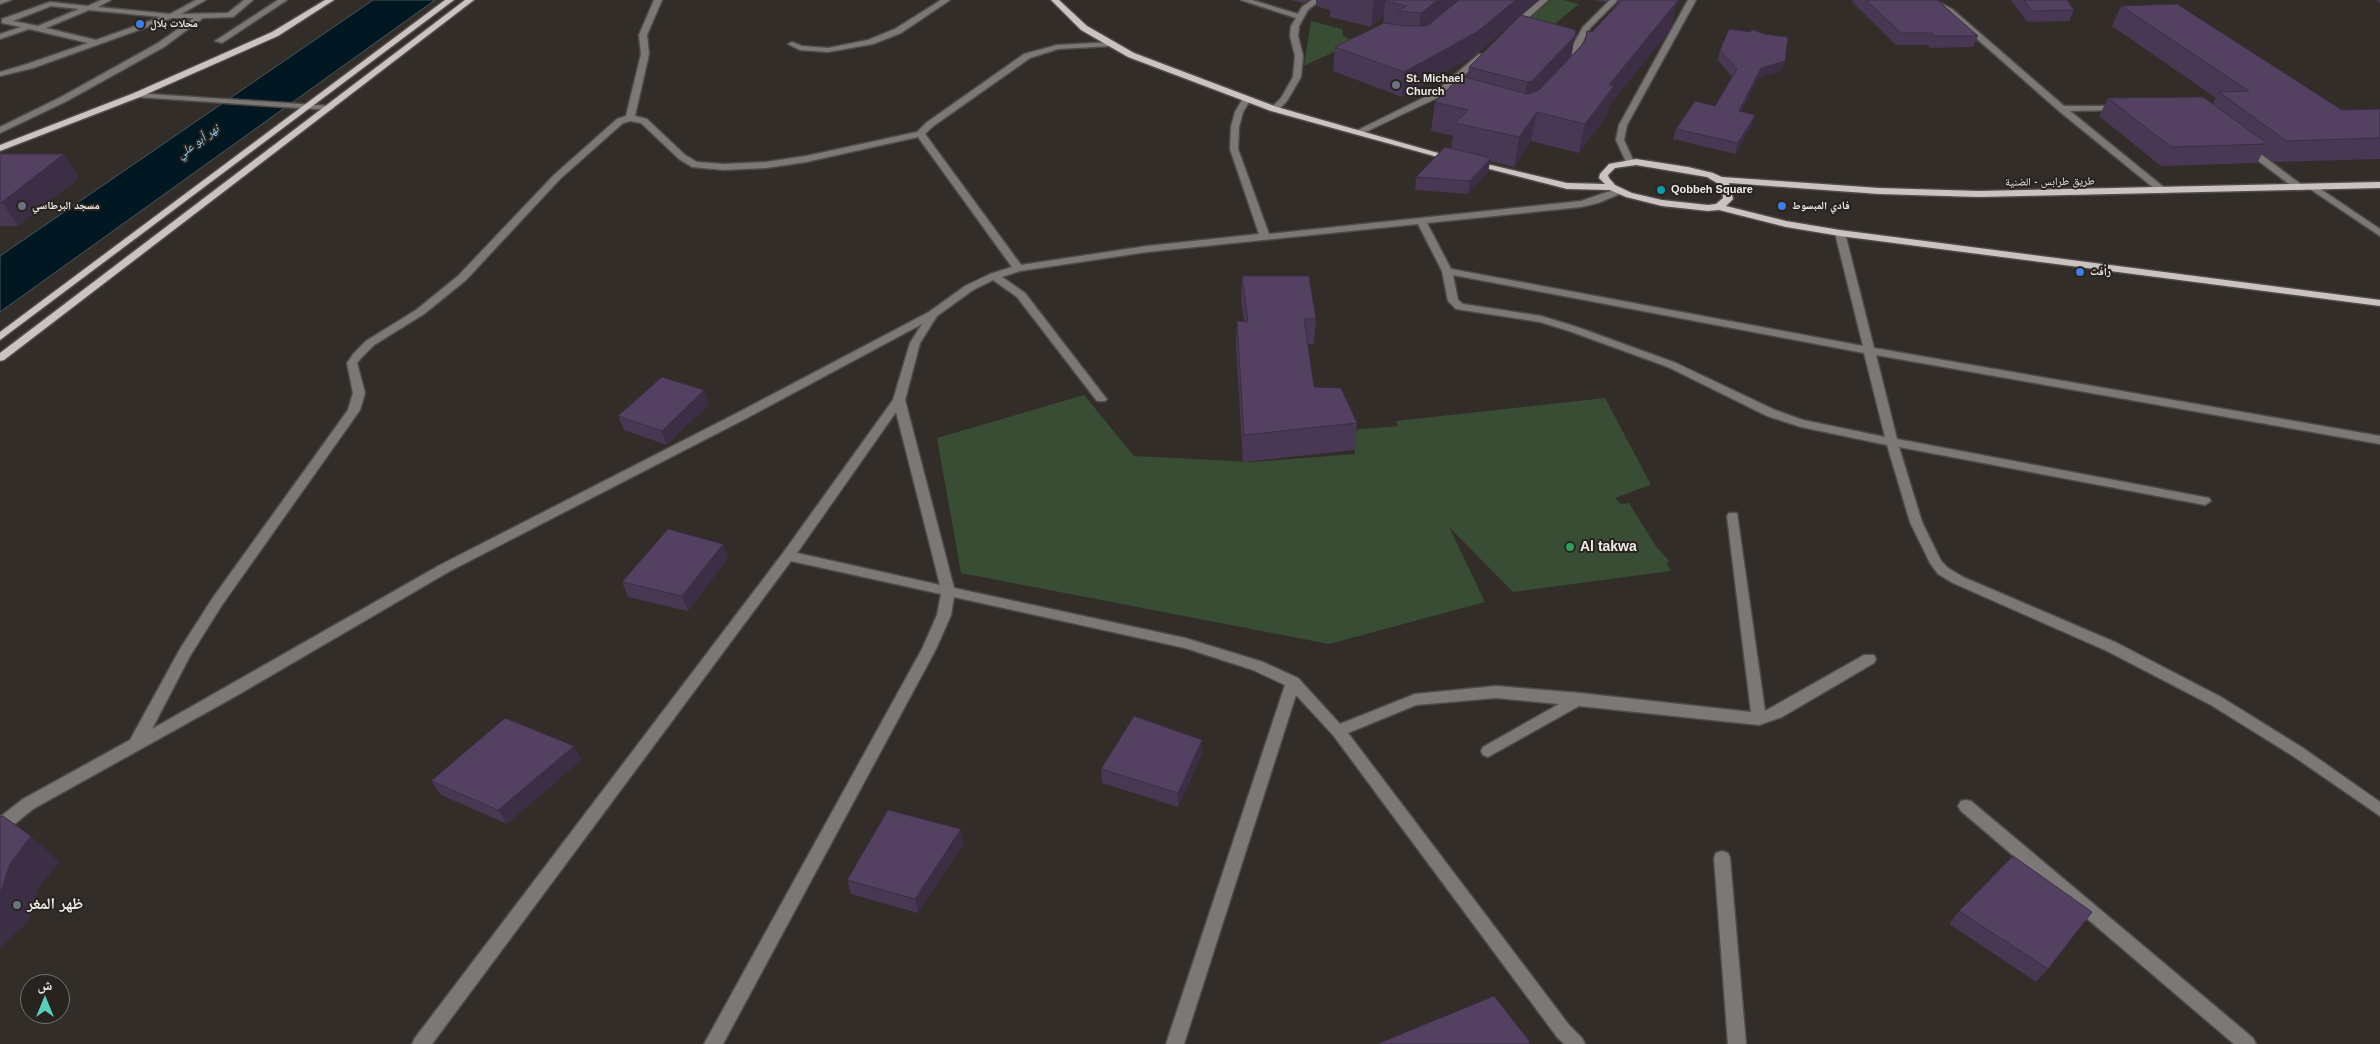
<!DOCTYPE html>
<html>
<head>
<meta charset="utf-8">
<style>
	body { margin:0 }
	#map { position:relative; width:2380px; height:1044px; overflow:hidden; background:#322d28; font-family:Arial,"Noto Naskh Arabic",sans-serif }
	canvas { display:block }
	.north { position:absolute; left:20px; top:974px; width:50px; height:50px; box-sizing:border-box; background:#28231f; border:1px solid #77736f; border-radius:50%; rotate:0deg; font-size:14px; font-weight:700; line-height:20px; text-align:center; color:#eeeae7 }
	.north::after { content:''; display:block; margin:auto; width:18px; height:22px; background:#5bcebb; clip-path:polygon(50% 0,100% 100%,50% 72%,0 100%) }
</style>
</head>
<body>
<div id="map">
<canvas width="2380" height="1044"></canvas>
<div class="north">ش</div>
</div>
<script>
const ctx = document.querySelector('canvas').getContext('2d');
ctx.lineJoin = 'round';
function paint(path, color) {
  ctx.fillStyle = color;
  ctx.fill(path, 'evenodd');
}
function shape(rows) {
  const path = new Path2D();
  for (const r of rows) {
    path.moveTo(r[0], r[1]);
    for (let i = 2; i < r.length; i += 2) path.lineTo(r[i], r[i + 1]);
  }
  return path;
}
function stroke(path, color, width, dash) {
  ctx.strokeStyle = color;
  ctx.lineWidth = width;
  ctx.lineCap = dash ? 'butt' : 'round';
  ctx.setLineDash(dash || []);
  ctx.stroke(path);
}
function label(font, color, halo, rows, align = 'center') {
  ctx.font = font + ' Arial,"Noto Naskh Arabic",sans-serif';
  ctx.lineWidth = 4;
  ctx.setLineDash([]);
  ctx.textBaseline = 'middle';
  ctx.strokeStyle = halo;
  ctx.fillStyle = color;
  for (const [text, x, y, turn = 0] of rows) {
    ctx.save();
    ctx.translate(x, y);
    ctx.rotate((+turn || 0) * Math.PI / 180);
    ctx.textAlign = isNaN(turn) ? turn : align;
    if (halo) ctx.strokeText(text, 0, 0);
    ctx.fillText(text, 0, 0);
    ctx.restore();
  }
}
paint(shape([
	[1551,0,1564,0,1579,4,1538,38,1514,32],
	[1311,21,1342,29,1343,35,1353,43,1304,66],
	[1084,395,1134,456,1253,462,1355,454,1353,430,1398,426,1396,421,1605,398,1650,483,1650,485,1615,498,1621,504,1629,503,1655,545,1670,562,1666,563,1671,571,1513,592,1449,527,1485,602,1329,644,961,573,937,438]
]), '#384d33');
const water = shape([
	[373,0,435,0,0,312,0,256,373,0]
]);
paint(water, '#011721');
stroke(water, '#48565c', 1);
const minor = shape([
	[0,0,11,0,0,4,0,0],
	[101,0,111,0,98,7,170,14,196,0,206,0,181,14,228,13,244,0,253,0,233,17,203,18,164,47,67,101,0,133,0,127,61,97,158,43,194,18,172,18,33,68,0,76,0,72,27,64,88,43,29,29,0,39,0,34,21,27,2,23,2,19,50,2,88,6,101,0],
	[51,6,79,9,38,26,13,21,51,6],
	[89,10,161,17,96,40,46,28,89,10],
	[278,0,287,0,222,43,215,41,278,0],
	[654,0,662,0,647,35,649,54,635,116,647,119,685,155,697,162,724,164,766,162,806,156,917,132,926,123,1024,54,1057,45,1113,42,1114,44,1110,46,1058,49,1030,58,932,127,925,134,1021,265,1147,246,1259,234,1230,149,1231,127,1235,112,1244,97,1247,97,1251,99,1243,112,1239,127,1238,149,1269,234,1581,201,1619,188,1622,189,1622,193,1598,203,1581,207,1427,223,1451,269,1863,346,1835,233,1840,230,1845,233,1874,348,2380,436,2380,444,1876,355,1897,439,2209,498,2211,501,2205,505,1899,447,1922,522,1941,561,1948,568,1963,577,2117,643,2221,697,2303,748,2380,802,2380,816,2293,756,2211,705,2107,651,1953,583,1938,574,1930,563,1910,522,1887,445,1801,427,1767,416,1668,367,1569,331,1540,322,1456,309,1448,301,1442,271,1418,224,1147,252,1020,271,1002,277,1025,293,1105,397,1107,399,1105,401,1097,401,1017,297,993,280,973,290,937,316,920,343,905,400,954,588,1185,638,1263,662,1298,678,1340,724,1415,694,1496,686,1580,693,1751,712,1727,516,1729,513,1737,513,1765,711,1864,655,1874,655,1876,659,1874,663,1782,717,1759,725,1579,706,1488,757,1483,755,1481,751,1483,747,1559,704,1496,698,1416,705,1348,733,1569,1025,1582,1038,1585,1044,1564,1044,1557,1037,1333,735,1296,695,1184,1044,1166,1044,1285,685,1253,670,1185,648,954,597,951,615,936,649,723,1044,704,1044,922,649,937,615,941,594,791,561,432,1044,412,1044,415,1038,783,553,893,400,910,343,922,324,745,419,450,571,236,696,33,809,6,831,0,833,0,817,23,799,130,740,180,649,212,599,348,410,353,393,347,363,354,353,366,341,416,310,458,276,554,175,617,119,626,116,641,54,639,35,654,0],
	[630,121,641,123,679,159,692,167,724,170,766,168,806,162,918,137,1012,267,990,274,965,286,929,312,737,413,440,565,152,729,190,656,222,605,360,410,365,393,357,363,362,357,374,345,424,314,466,280,560,179,623,123,630,121],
	[1453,275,1864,353,1885,437,1803,420,1775,410,1676,363,1577,327,1541,316,1463,304,1458,300,1453,275],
	[896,412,940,585,797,553,896,412],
	[941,0,950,0,901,33,873,44,828,52,800,50,788,44,792,42,802,46,828,48,868,40,895,29,941,0],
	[1241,0,1252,0,1298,14,1302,7,1312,0,1320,0,1308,10,1299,26,1298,36,1303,56,1301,77,1287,101,1277,111,1270,109,1281,98,1293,77,1295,56,1290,36,1291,26,1296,18,1241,0],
	[1540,0,1548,0,1516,29,1510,29,1510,25,1540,0],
	[1610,0,1618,0,1590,28,1581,45,1580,63,1576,70,1570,70,1573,45,1583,27,1610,0],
	[1688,0,1696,0,1627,125,1624,140,1634,162,1627,164,1616,140,1619,125,1688,0],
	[1925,0,1934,0,1952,9,2064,106,2123,106,2123,110,2120,110,2070,111,2166,189,2166,193,2160,193,2059,111,1967,30,1946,13,1925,0],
	[1479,54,1486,56,1444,93,1460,98,1460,102,1439,97,1359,135,1352,133,1435,92,1479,54],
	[134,93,330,106,334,108,330,110,137,97,134,97,134,93],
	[2244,146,2250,146,2303,186,2303,190,2297,190,2244,150,2244,146],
	[2313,184,2380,229,2380,236,2310,189,2308,187,2313,184],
	[1966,800,1971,801,2253,1038,2256,1044,2234,1044,1961,811,1958,806,1961,801,1966,800],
	[1722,851,1728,853,1730,858,1746,1044,1728,1044,1714,858,1716,853,1722,851]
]);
const major = shape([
	[325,0,334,0,278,36,140,97,0,151,0,145,134,93,272,32,325,0],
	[445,0,454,0,0,340,0,332,445,0],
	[465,0,474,0,4,360,0,361,0,353,465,0],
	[1051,0,1059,0,1087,26,1134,53,1277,107,1459,159,1452,161,1271,111,1128,57,1081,30,1051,0],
	[1636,159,1688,167,1713,173,1722,177,1879,188,1979,191,2380,182,2380,188,1979,197,1879,194,1729,183,1733,199,1726,206,1786,221,1840,230,2380,300,2380,306,1840,236,1786,227,1719,210,1708,211,1662,206,1626,197,1610,190,1567,189,1470,164,1474,161,1567,183,1605,184,1599,178,1600,174,1609,164,1636,159],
	[1636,165,1707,177,1722,186,1723,198,1716,204,1708,205,1662,200,1632,193,1615,185,1609,178,1608,175,1615,168,1636,165]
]);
stroke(minor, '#504b47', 3);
stroke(major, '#504b47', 3);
paint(minor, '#7c7878');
paint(major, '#cbc3c2');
paint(shape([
	[1290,0,1309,0,1304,3],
	[1316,0,1539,0,1521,15,1575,36,1571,56,1585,42,1587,31,1592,32,1618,5,1616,5,1617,0,1680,0,1677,4,1671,27,1669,31,1609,106,1607,115,1579,153,1531,141,1514,167,1490,161,1488,171,1468,194,1415,190,1416,177,1451,149,1453,136,1431,131,1435,102,1467,78,1469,67,1517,19,1474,56,1402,97,1333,71,1335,47,1383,23,1384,15,1371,27,1330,17,1330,10,1316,6],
	[1594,0,1608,0,1605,2],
	[1853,0,1937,0,1978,36,1973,47,1930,48,1927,45,1896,45,1852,2],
	[2011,0,2067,0,2074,10,2069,21,2027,22],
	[2375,0,2380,0,2380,3],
	[2121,6,2342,110,2380,109,2380,159,2273,162,2262,154,2257,163,2161,166,2099,116,2108,98,2213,104,2216,98,2112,26],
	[1720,50,1785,61,1781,71,1758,78,1741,112,1752,125,1735,154,1673,139,1676,129,1715,106,1732,77,1718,60],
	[0,154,64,154,79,178,18,226,0,226],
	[1242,276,1316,319,1314,344,1307,344,1314,387,1357,423,1354,450,1243,462,1236,346,1237,321,1244,321,1241,301],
	[704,390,709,404,667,445,624,430,618,416],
	[723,544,728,558,688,611,628,597,622,582],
	[1202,740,1202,754,1178,807,1102,783,1101,769],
	[574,746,581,760,507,824,441,795,431,781],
	[964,843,918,913,851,894,847,880],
	[1959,911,2048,969,2036,982,1949,924]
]), '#483854');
paint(shape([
	[1374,0,1400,0,1385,1,1384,15,1371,27],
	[1438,0,1471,0,1417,42,1421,13],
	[1516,0,1539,0,1474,56,1402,97,1404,72],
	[1665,0,1680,0,1677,4,1671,27,1669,31,1609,106,1607,115,1579,153,1585,124],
	[1575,36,1569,65,1522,113,1527,82],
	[1785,61,1781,71,1758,78,1736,122,1739,111,1761,68],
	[1537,112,1531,141,1514,167,1519,137],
	[1755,115,1752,125,1735,154,1738,143],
	[64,154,79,178,18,226,2,202],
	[1491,158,1488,171,1468,194,1470,181],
	[704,390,709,404,667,445,662,431],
	[723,544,728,558,688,611,682,596],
	[1202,740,1202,754,1178,807,1178,793],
	[574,746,581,760,507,824,498,810],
	[961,829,964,843,918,913,915,899],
	[31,836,59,862,38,889,29,921,0,948,0,894,10,864]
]), '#3b2e45');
const building = shape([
	[1387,0,1438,0,1421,13,1397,11,1407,6,1385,1,1387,0],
	[1459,0,1516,0,1477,32,1404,72,1335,47,1384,23,1404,26,1427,26,1459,0],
	[1622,0,1678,0,1675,4,1609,85,1614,86,1585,124,1537,112,1519,137,1455,123,1468,110,1435,102,1461,76,1528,94,1539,90,1585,42,1587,31,1592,32,1622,0],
	[1866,0,1937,0,1978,36,1935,36,1932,33,1901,33,1866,0],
	[2024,0,2067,0,2074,10,2032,11,2024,0],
	[2177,4,2342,110,2380,109,2380,138,2286,141,2219,92,2249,91,2121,6,2177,4],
	[1521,15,1576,30,1575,36,1532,81,1527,82,1469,67,1521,15],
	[1729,29,1751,32,1751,29,1764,34,1788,37,1785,61,1761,68,1739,111,1755,115,1738,143,1676,129,1695,101,1715,106,1737,69,1720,50,1729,29],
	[2203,97,2268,144,2171,147,2108,98,2203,97],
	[1445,147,1491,158,1470,181,1416,177,1445,147],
	[0,154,64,154,2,202,0,202,0,154],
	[1242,276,1309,276,1316,319,1304,319,1314,387,1341,388,1357,423,1244,435,1237,321,1248,322,1242,276],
	[662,377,704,390,662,431,618,416,662,377],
	[668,529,723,544,682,596,622,582,668,529],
	[1134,716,1202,740,1178,793,1101,769,1134,716],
	[505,718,574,746,498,810,431,781,505,718],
	[888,810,961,829,915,899,847,880,888,810],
	[3,816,31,836,10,864,0,894,0,817,3,816],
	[2013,856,2092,912,2048,969,1959,911,2013,856],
	[1494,996,1530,1042,1529,1044,1377,1044,1494,996]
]);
paint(building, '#544162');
stroke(building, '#3b2e45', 1);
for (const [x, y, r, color] of [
	[140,24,5,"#3f7fe0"],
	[1396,85,5,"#6b7280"],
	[1661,190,5,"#0f9aa8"],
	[22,206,5,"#6b7280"],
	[1782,206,5,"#3f7fe0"],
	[2080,272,5,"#3f7fe0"],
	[1570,547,5,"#2e9e5b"],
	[17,905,5,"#6b7280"]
]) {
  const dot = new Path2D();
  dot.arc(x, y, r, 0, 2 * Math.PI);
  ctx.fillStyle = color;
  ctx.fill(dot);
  stroke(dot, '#28231f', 2);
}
label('bold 11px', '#eeeae7', '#28231f', [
	["محلات بلال",150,24],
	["St. Michael",1406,79],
	["Church",1406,92],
	["Qobbeh Square",1671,190],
	["مسجد البرطاسي",32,206],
	["فادي المبسوط",1792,206],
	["رأفت",2090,272]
], 'left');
label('11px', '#eeeae7', '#28231f', [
	["طريق طرابس - الضنية",2050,182,-1]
]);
label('italic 12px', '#8cd6fa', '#28231f', [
	["نهر أبو علي",198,142,-36]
]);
label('bold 14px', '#eeeae7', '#28231f', [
	["Al takwa",1580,547]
], 'left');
label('bold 16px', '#eeeae7', '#28231f', [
	["ظهر المغر",27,905]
], 'left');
</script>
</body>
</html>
